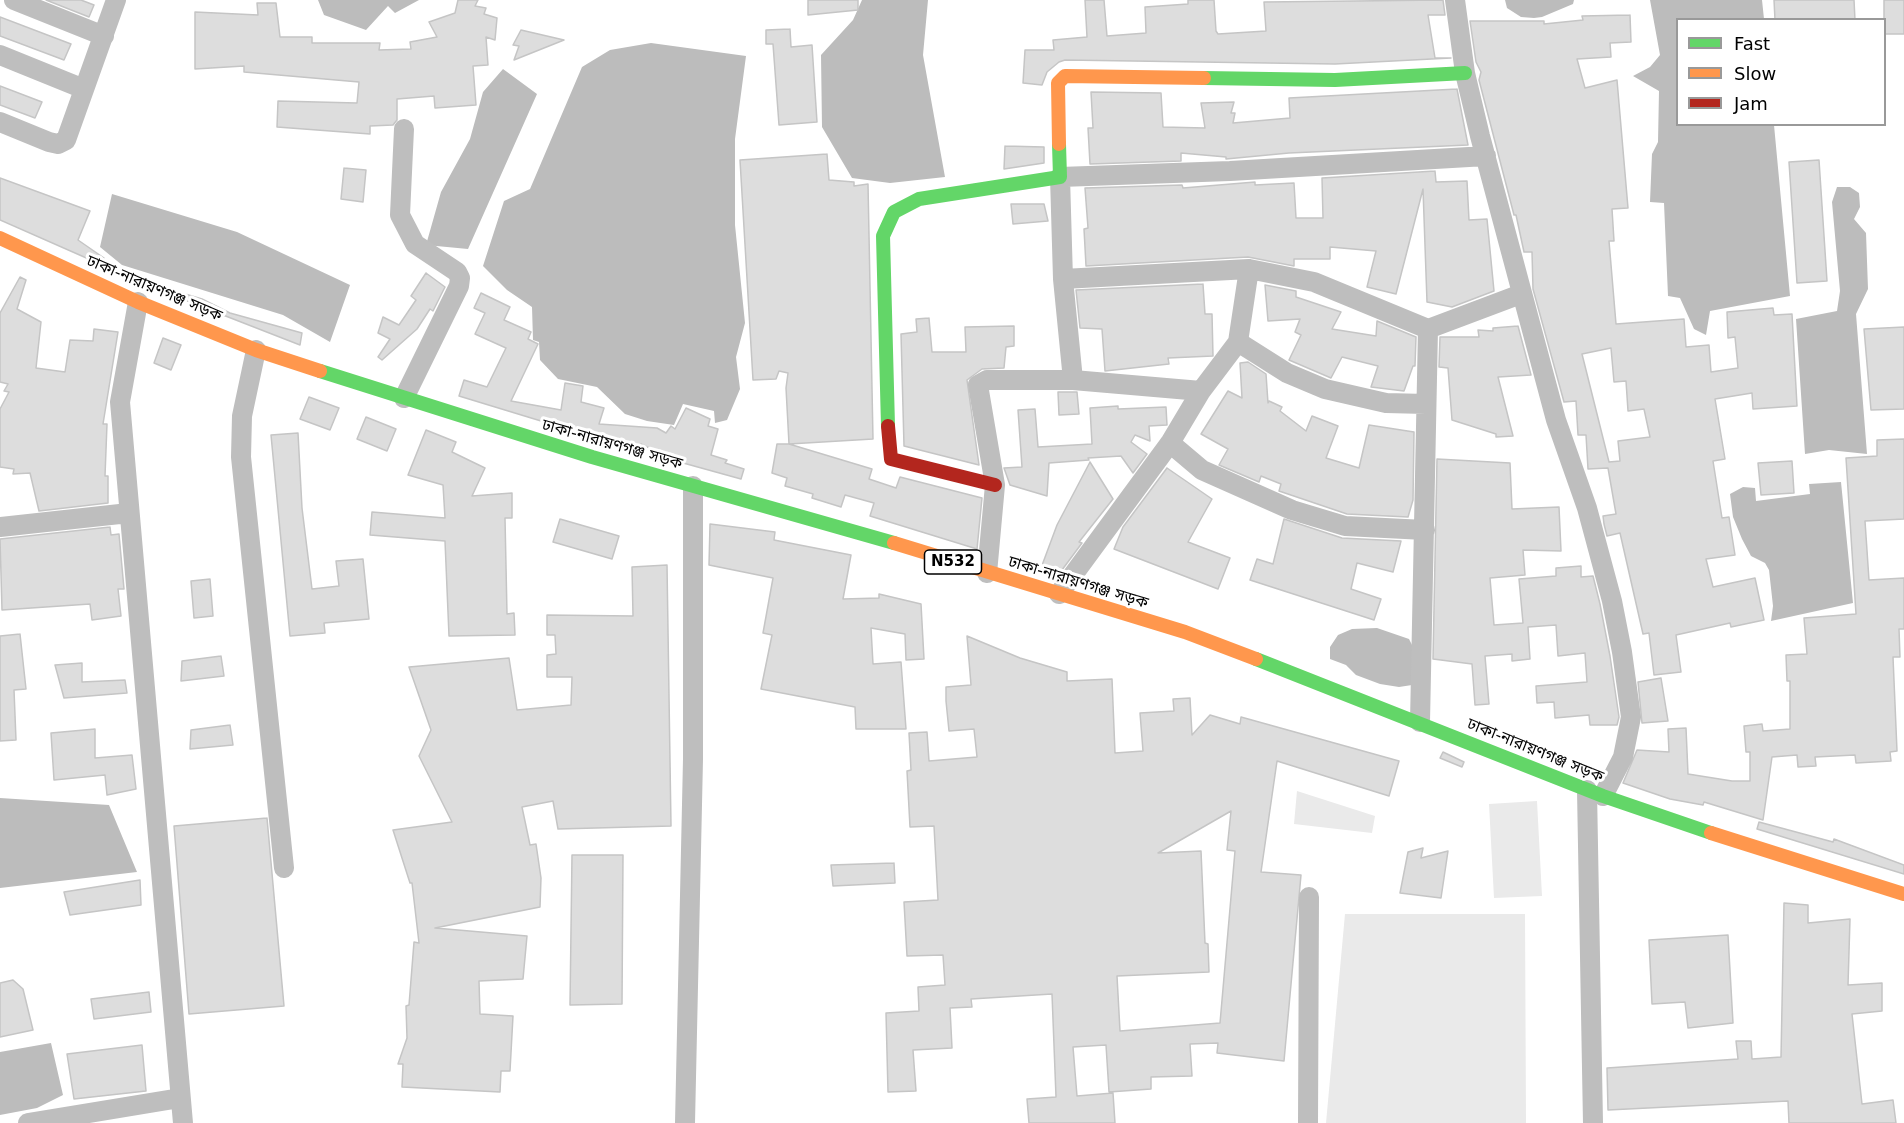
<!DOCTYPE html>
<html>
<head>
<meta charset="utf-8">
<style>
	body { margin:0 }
	#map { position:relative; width:1904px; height:1123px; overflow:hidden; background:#fff; font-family:"DejaVu Sans",sans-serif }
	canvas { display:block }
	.legend { position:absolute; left:1676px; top:18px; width:210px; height:108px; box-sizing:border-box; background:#fff; border:2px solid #999; margin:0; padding:8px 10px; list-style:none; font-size:18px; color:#000 }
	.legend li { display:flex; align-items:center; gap:12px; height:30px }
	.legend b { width:30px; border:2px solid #999 }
</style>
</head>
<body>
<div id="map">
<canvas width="1904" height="1123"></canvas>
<ul class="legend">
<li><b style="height:8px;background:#63d668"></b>Fast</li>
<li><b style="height:8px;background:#ff974d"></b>Slow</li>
<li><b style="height:8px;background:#b3261e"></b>Jam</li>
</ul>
</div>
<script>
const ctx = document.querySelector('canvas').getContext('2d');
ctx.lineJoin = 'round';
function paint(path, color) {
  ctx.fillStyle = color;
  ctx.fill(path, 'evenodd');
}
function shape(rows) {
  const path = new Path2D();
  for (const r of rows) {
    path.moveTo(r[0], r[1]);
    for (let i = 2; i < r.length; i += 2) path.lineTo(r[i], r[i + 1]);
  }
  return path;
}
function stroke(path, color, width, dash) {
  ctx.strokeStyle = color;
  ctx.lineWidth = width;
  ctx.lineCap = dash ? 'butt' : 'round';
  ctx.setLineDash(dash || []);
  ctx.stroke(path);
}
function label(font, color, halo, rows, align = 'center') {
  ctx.font = font + ' "DejaVu Sans","Noto Sans Bengali",sans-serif';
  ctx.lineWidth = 6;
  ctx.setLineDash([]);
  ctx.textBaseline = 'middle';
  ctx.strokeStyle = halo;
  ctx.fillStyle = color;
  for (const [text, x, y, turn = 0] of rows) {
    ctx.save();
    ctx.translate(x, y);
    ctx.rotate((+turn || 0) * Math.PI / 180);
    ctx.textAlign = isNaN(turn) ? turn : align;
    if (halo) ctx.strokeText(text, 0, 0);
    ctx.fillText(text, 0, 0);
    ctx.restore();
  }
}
paint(shape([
	[1297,791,1375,816,1372,833,1294,824],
	[1537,801,1542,896,1494,898,1489,804],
	[1345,914,1525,914,1526,1123,1326,1123]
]), '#eaeaea');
paint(shape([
	[318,0,419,0,395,13,388,6,366,30,324,15],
	[862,0,928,0,923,55,945,177,890,183,852,178,822,127,821,55,853,20],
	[1505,0,1574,0,1573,4,1542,17,1534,18,1521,17,1507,8],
	[1650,0,1762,0,1764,19,1678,20,1678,124,1774,125,1790,296,1710,311,1706,335,1694,329,1680,298,1668,296,1664,203,1650,202,1652,154,1658,142,1659,91,1633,76,1650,67,1660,55],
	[651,43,746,56,735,139,735,225,745,323,736,357,740,389,727,420,715,423,714,411,683,404,674,425,647,421,625,414,597,387,558,379,540,360,539,342,533,340,532,307,507,290,483,266,504,201,530,189,582,67,610,50],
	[503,69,537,94,468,249,426,245,441,192,470,139,483,92],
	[1837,187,1850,187,1859,193,1860,207,1854,219,1866,233,1868,289,1856,314,1867,454,1829,450,1805,454,1796,319,1837,311,1840,291,1832,202],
	[112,194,237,232,350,285,330,342,283,315,122,265,100,247],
	[1841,482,1853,603,1771,621,1773,606,1769,570,1765,563,1751,556,1742,539,1733,517,1730,494,1743,487,1755,488,1756,501,1810,494,1809,484],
	[1377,628,1409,639,1417,655,1412,685,1399,687,1380,684,1356,675,1346,665,1330,659,1330,647,1338,635,1352,629],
	[0,798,109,805,137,872,0,888],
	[51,1043,63,1095,37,1108,0,1115,0,1052]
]), '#bcbcbc');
const building = shape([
	[46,0,81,0,94,5,89,17,46,0],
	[458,0,478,0,475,6,486,8,484,14,497,18,495,40,486,37,488,65,473,66,476,105,435,108,434,96,397,99,397,120,393,125,370,126,370,134,277,127,278,101,357,103,359,82,244,72,244,66,195,69,195,12,258,15,257,3,276,3,280,37,312,37,312,43,380,43,379,50,411,49,410,42,437,37,429,22,455,13,458,0],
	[808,0,858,0,858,10,808,15,808,0],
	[1085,0,1104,0,1107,36,1146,33,1145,7,1188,4,1188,0,1214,0,1216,31,1218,34,1266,31,1264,2,1443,0,1445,15,1428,15,1435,58,1451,58,1335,64,1065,60,1059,62,1047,72,1042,85,1023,83,1025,50,1054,50,1053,40,1087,37,1085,0],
	[1774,0,1854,0,1855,20,1775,20,1774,0],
	[1884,0,1904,0,1904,34,1884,34,1884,0],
	[1630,15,1631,42,1610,43,1611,57,1577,59,1585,88,1617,80,1628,208,1612,209,1614,241,1609,241,1616,324,1684,319,1686,347,1709,345,1711,372,1738,368,1735,337,1728,338,1727,312,1773,308,1774,315,1792,314,1797,406,1753,409,1752,393,1715,399,1725,459,1713,461,1722,518,1729,517,1735,555,1706,559,1713,587,1755,578,1764,620,1731,627,1730,623,1676,635,1681,672,1654,675,1649,633,1643,634,1620,533,1607,536,1604,524,1603,516,1616,514,1608,468,1588,469,1586,435,1578,435,1576,401,1564,402,1533,289,1532,252,1524,252,1516,215,1514,215,1479,80,1481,72,1476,62,1470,21,1544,21,1544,24,1583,20,1582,16,1630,15],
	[1611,348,1614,382,1626,381,1628,411,1644,409,1650,437,1618,441,1620,461,1609,462,1582,354,1611,348],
	[0,17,71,44,64,60,0,36,0,17],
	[790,29,791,47,812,45,817,122,779,125,773,44,766,44,766,30,790,29],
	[521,30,564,40,514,60,519,46,513,45,521,30],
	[0,86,42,102,35,118,0,105,0,86],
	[1457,89,1468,145,1289,153,1226,159,1226,157,1181,153,1181,161,1090,164,1088,128,1093,128,1091,92,1161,93,1163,127,1205,128,1201,103,1234,102,1231,113,1235,113,1233,123,1290,118,1289,98,1457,89],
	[1005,146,1044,147,1044,163,1004,169,1005,146],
	[827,154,829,180,854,182,854,186,868,184,873,439,789,444,786,388,788,373,779,371,776,379,753,380,740,160,827,154],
	[1819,160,1827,281,1797,283,1789,162,1819,160],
	[344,168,366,170,363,202,341,199,344,168],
	[1435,171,1436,182,1467,181,1469,220,1487,219,1494,291,1452,307,1427,302,1423,189,1396,294,1367,287,1376,251,1330,247,1330,259,1294,259,1294,266,1248,257,1086,266,1084,229,1088,228,1085,188,1182,185,1183,188,1255,182,1255,185,1294,183,1296,218,1323,218,1322,178,1435,171],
	[0,178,90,211,78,240,104,258,100,264,0,220,0,178],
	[1011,204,1044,204,1048,221,1013,224,1011,204],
	[426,273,445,287,433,311,430,309,417,329,382,360,378,357,390,339,378,333,383,317,399,325,416,300,411,296,426,273],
	[20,277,26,280,17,309,41,322,36,368,65,372,70,340,93,341,94,329,118,332,103,424,107,424,105,476,108,476,108,503,39,511,30,473,13,474,14,469,0,467,0,409,9,392,4,391,8,384,0,382,0,313,20,277],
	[1203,284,1205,314,1212,314,1213,356,1168,358,1169,364,1105,371,1102,329,1080,328,1076,290,1203,284],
	[1265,285,1296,291,1296,297,1341,312,1332,329,1376,336,1377,321,1416,337,1415,366,1413,366,1404,391,1371,387,1378,366,1342,357,1331,378,1289,360,1301,335,1295,332,1300,319,1268,321,1265,285],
	[165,288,202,299,230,313,302,333,300,345,164,292,165,288],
	[481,293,510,307,504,320,531,332,528,339,538,344,511,401,561,410,565,383,583,386,581,402,604,408,599,424,657,428,666,433,671,426,675,429,686,408,710,419,708,426,718,429,711,455,727,460,725,463,744,469,741,479,676,461,641,444,623,446,459,396,464,380,487,387,506,348,475,334,485,313,474,308,481,293],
	[929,318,932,352,966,352,965,327,1014,326,1014,346,1006,347,1004,368,982,369,967,380,979,465,904,446,901,334,917,332,916,319,929,318],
	[1518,326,1531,375,1498,377,1513,436,1496,437,1496,434,1452,420,1448,368,1439,367,1440,337,1479,337,1478,330,1493,331,1493,328,1518,326],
	[1904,327,1904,409,1871,410,1864,329,1904,327],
	[163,338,181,345,171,370,154,363,163,338],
	[1248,362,1266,374,1268,403,1269,401,1282,407,1280,411,1306,431,1312,416,1338,426,1326,458,1359,468,1369,425,1414,432,1413,500,1408,517,1347,514,1279,491,1281,484,1261,476,1259,482,1219,465,1228,449,1201,434,1228,391,1242,398,1240,363,1248,362],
	[1058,392,1077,392,1079,414,1059,415,1058,392],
	[309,397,339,408,330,430,300,419,309,397],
	[1118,406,1118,409,1166,407,1167,425,1149,426,1150,441,1135,435,1131,442,1147,454,1133,473,1121,456,1088,458,1089,460,1049,463,1047,496,1010,485,1004,468,1022,467,1018,410,1035,409,1038,447,1092,444,1090,408,1118,406],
	[366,417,396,429,387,451,357,439,366,417],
	[426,430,456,442,452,452,485,468,472,496,512,493,512,518,505,518,507,614,514,613,515,635,449,636,445,541,370,535,372,512,445,518,443,485,408,475,426,430],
	[298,433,302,508,312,589,339,586,336,561,363,559,369,619,324,623,325,633,290,636,271,435,298,433],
	[1904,439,1904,519,1865,521,1869,580,1904,578,1904,629,1899,629,1900,657,1893,657,1897,751,1890,752,1891,761,1856,763,1855,755,1815,757,1816,766,1798,767,1797,755,1772,757,1763,820,1704,802,1703,805,1670,799,1623,783,1637,750,1669,752,1668,729,1686,728,1688,774,1732,781,1750,781,1750,752,1746,752,1744,726,1762,724,1763,731,1790,729,1790,681,1787,681,1786,655,1807,654,1804,618,1856,614,1846,458,1877,456,1877,440,1904,439],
	[777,444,789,444,872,469,869,479,896,488,900,477,982,498,977,549,870,516,874,503,845,495,841,507,812,498,813,494,785,486,787,478,772,473,777,444],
	[1437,459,1510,463,1512,509,1559,507,1561,551,1523,550,1525,575,1490,578,1494,625,1523,623,1519,579,1556,576,1556,568,1581,566,1581,577,1593,576,1600,604,1610,656,1619,717,1617,725,1590,725,1589,715,1555,718,1554,702,1537,703,1536,686,1587,682,1585,653,1558,656,1556,625,1528,627,1530,659,1512,661,1512,654,1485,656,1489,704,1475,705,1472,664,1433,659,1437,459],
	[1792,461,1794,493,1761,495,1758,463,1792,461],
	[1090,462,1113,499,1079,542,1082,543,1059,574,1041,568,1057,525,1090,462],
	[1167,468,1212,499,1188,542,1230,558,1218,589,1114,549,1123,527,1167,468],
	[560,519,619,536,612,559,553,542,560,519],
	[1284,519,1342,538,1401,541,1393,572,1357,563,1351,589,1381,599,1374,620,1250,580,1257,559,1273,564,1284,519],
	[710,524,775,532,774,540,851,555,843,599,879,598,879,594,921,604,924,659,906,660,905,634,871,628,873,664,901,662,906,729,856,729,855,707,761,689,772,635,763,633,773,578,709,565,710,524],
	[110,527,111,535,119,534,124,589,118,589,121,616,92,620,90,604,2,610,0,539,110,527],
	[667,565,671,826,558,829,553,801,522,807,530,845,536,844,541,878,540,907,435,928,527,936,523,979,479,981,480,1014,513,1016,510,1071,501,1071,500,1092,402,1087,403,1064,398,1064,407,1038,406,1006,409,1005,414,942,419,943,412,883,410,883,393,830,452,822,419,756,431,730,409,667,509,658,517,710,571,705,572,677,547,677,547,655,556,654,555,635,547,635,547,615,633,616,632,567,667,565],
	[210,579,213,616,194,618,191,581,210,579],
	[20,634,26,689,14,690,16,740,0,741,0,636,20,634],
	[967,636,1020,658,1067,672,1067,681,1112,679,1115,753,1143,751,1140,713,1174,711,1173,699,1190,698,1192,735,1210,715,1240,724,1241,717,1399,761,1389,796,1277,761,1261,872,1301,875,1284,1061,1217,1053,1218,1043,1190,1044,1192,1076,1151,1077,1151,1089,1109,1092,1106,1045,1073,1047,1077,1096,1113,1093,1115,1123,1029,1123,1027,1099,1056,1097,1052,994,971,999,972,1007,950,1008,952,1048,913,1050,916,1091,888,1092,886,1013,919,1011,918,987,945,985,943,955,907,956,904,902,938,900,934,826,910,827,907,771,911,770,909,733,927,732,929,761,977,757,974,729,949,731,946,701,946,687,971,685,967,636],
	[1231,811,1227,850,1235,851,1220,1023,1120,1031,1117,976,1209,972,1208,944,1205,943,1201,851,1158,853,1231,811],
	[221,656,224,676,181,681,182,661,221,656],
	[82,663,82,682,125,680,127,693,64,698,55,665,82,663],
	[1661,678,1668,721,1642,723,1638,682,1661,678],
	[230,725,233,745,190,749,191,730,230,725],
	[95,729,95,758,132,755,136,789,107,795,105,775,54,780,51,733,95,729],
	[1443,752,1464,762,1462,767,1440,758,1443,752],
	[267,818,284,1006,189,1014,174,826,267,818],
	[1759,822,1833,842,1834,839,1904,865,1904,874,1757,829,1759,822],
	[1423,848,1421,858,1448,851,1441,898,1400,893,1408,852,1423,848],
	[572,855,623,855,622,1004,570,1005,572,855],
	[894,863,895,883,833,886,831,865,894,863],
	[140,880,141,905,70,915,64,892,140,880],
	[1784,903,1808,905,1808,923,1850,919,1848,985,1882,983,1882,1011,1852,1014,1862,1104,1893,1100,1896,1123,1789,1123,1788,1101,1608,1110,1607,1068,1738,1059,1736,1041,1751,1041,1752,1059,1781,1057,1784,903],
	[1728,935,1733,1023,1688,1028,1685,1002,1652,1004,1649,940,1728,935],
	[13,980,23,989,33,1030,0,1037,0,983,13,980],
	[149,992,151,1012,94,1019,91,999,149,992],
	[142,1045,146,1091,74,1099,67,1054,142,1045]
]);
paint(building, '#ddd');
stroke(building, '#c5c5c5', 1.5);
stroke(shape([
	[14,0,104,36],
	[1455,0,1465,73,1480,136,1556,420,1587,508,1612,601,1622,652,1631,717,1623,757,1603,796],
	[0,55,84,89],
	[0,122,49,142,58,144,66,140,116,0],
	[404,129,400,215,415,244,457,272,460,278,459,286,404,398],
	[1063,279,1249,269,1314,282,1428,329],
	[138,302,120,402,183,1123],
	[1238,342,1287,373,1325,389,1386,403,1426,404],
	[256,350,242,416,241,457,284,868],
	[1201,391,1238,342,1249,269],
	[1170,443,1202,470,1292,510,1345,526,1425,530],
	[0,527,129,513],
	[987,573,995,485,978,385,987,380,1073,380,1063,279,1060,177,1230,171,1486,156],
	[1059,594,1170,443,1201,391,1073,380],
	[1420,722,1428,329,1521,294],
	[1587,790,1593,1123],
	[28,1123,180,1098],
	[685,1123,693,759,693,486],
	[1308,1123,1309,897]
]), '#bebebe', 20);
stroke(shape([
	[1204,78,1335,80,1465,73],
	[320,371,592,457,894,543],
	[888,426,883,236,894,212,919,199,1060,177,1059,144],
	[1256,659,1603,796,1711,833]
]), '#63d668', 14);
stroke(shape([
	[1059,144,1058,83,1065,76,1204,78],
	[0,238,138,302,256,350,320,371],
	[894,543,1185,632,1256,659],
	[1711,833,1904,894]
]), '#ff974d', 14);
stroke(shape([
	[888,426,891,459,995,485]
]), '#b3261e', 14);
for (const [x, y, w] of [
	[953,562,57]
]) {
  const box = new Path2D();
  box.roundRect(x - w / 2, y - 12, w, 24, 4.5);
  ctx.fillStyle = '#fff';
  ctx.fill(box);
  stroke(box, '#000', 1.5);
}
label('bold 15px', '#000', null, [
	["N532",953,562]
]);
label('16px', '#000', '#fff', [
	["ঢাকা-নারায়ণগঞ্জ সড়ক",154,289,23],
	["ঢাকা-নারায়ণগঞ্জ সড়ক",612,445,16],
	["ঢাকা-নারায়ণগঞ্জ সড়ক",1078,583,17],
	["ঢাকা-নারায়ণগঞ্জ সড়ক",1535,751,22]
]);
</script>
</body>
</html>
